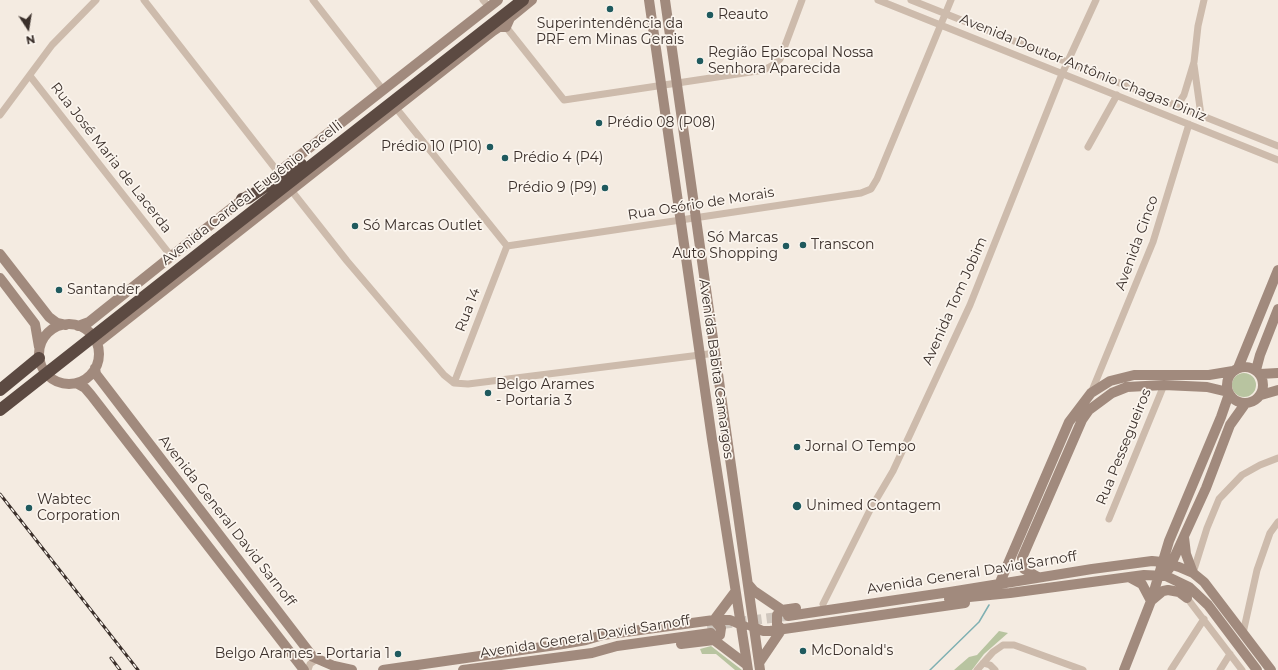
<!DOCTYPE html>
<html>
<head>
<meta charset="utf-8">
<style>
	body { margin:0 }
	#map { position:relative; width:1278px; height:670px; overflow:hidden; background:#f4ebe1; font-family:Montserrat,sans-serif }
	canvas { display:block }
	.north { position:absolute; left:8px; top:8px; width:40px; height:40px; -webkit-text-stroke:3px #fbf5ee; paint-order:stroke; rotate:168deg; font-size:11px; font-weight:700; line-height:16px; text-align:center; color:#3b302b }
	.north::after { content:''; display:block; margin:auto; width:14px; height:18px; background:#3b302b; clip-path:polygon(50% 0,100% 100%,50% 72%,0 100%) }
</style>
</head>
<body>
<div id="map">
<canvas width="1278" height="670"></canvas>
<div class="north">N</div>
</div>
<script>
const ctx = document.querySelector('canvas').getContext('2d');
ctx.lineJoin = 'round';
function paint(path, color) {
  ctx.fillStyle = color;
  ctx.fill(path, 'evenodd');
}
function shape(rows) {
  const path = new Path2D();
  for (const r of rows) {
    if (r.length === 3) {
      path.moveTo(r[0] + r[2], r[1]);
      path.arc(r[0], r[1], r[2], 0, 2 * Math.PI);
      continue;
    }
    path.moveTo(r[0], r[1]);
    for (let i = 2; i < r.length; i += 2) path.lineTo(r[i], r[i + 1]);
  }
  return path;
}
function stroke(path, color, width, dash) {
  ctx.strokeStyle = color;
  ctx.lineWidth = width;
  ctx.lineCap = dash ? 'butt' : 'round';
  ctx.setLineDash(dash || []);
  ctx.stroke(path);
}
function label(font, color, halo, rows, align = 'center') {
  ctx.font = font + ' Montserrat,sans-serif';
  ctx.lineWidth = 3.5;
  ctx.setLineDash([]);
  ctx.textBaseline = 'middle';
  ctx.strokeStyle = halo;
  ctx.fillStyle = color;
  for (const [text, x, y, turn = 0] of rows) {
    ctx.save();
    ctx.translate(x, y);
    ctx.rotate((+turn || 0) * Math.PI / 180);
    ctx.textAlign = isNaN(turn) ? turn : align;
    if (halo) ctx.strokeText(text, 0, 0);
    ctx.fillText(text, 0, 0);
    ctx.restore();
  }
}
paint(shape([
	[1244,385,12],
	[999,631,1008,633,984,654,972,670,954,670,969,657,977,655],
	[711,646,729,660,742,670,735,670,716,654,702,654,700,649]
]), '#b8c4a0');
stroke(shape([
	[930,670,979,622,989,605]
]), '#7fb0b2', 1.5);
stroke(shape([
	[707,626,786,616]
]), '#cfc6bd', 10, [10, 5]);
stroke(shape([
	[144,0,278,172],
	[313,0,383,90],
	[483,0,489,7],
	[878,0,1278,160],
	[911,0,1278,146],
	[506,27,564,100,764,70,773,65,780,59,802,0],
	[1194,65,1201,115],
	[30,76,171,256],
	[1177,106,1184,95,1194,62,1198,26,1204,0],
	[396,108,507,246,861,193,871,189,877,179,951,0],
	[0,115,52,45,96,0],
	[1088,147,1117,95],
	[291,190,347,261,444,375,454,383,468,384,716,353],
	[454,383,507,246],
	[1091,393,1153,242,1189,124],
	[1109,519,1164,385],
	[1193,573,1207,528,1219,499,1242,475,1260,465,1278,458],
	[1187,598,1242,670],
	[823,604,870,510,893,471,970,305,1062,74,1096,0],
	[1243,633,1257,570,1270,533,1278,522],
	[983,663,990,665,995,670],
	[308,670,310,664,317,659],
	[977,670,993,652,1003,645,1014,645,1083,670],
	[1171,670,1204,619],
	[1220,670,1230,654]
]), '#cdbbac', 7);
stroke(shape([
	[649,0,712,439,748,670],
	[665,0,760,670],
	[281,170,498,0],
	[0,254,49,317,57,323,66,325],
	[0,278,35,324,39,347],
	[69,354,30],
	[78,326,89,322,248,195],
	[97,343,493,31,499,27,506,27,510,18,532,0],
	[1245,385,18],
	[95,368,96,374,313,657,334,666,352,670],
	[1238,368,1278,270],
	[1256,370,1260,355,1278,309],
	[1260,374,1278,373],
	[76,383,85,388,91,395,304,670],
	[1261,395,1278,390],
	[1184,537,1186,554,1193,573],
	[1169,569,1206,488,1230,425,1245,404],
	[1038,577,1024,569,1022,558,1082,420,1089,410,1112,393,1127,387,1164,385,1207,387,1228,392],
	[1129,577,1142,584,1151,601],
	[1001,580,1069,422,1091,393,1110,381,1134,375,1209,375,1233,371],
	[748,584,754,591,782,610],
	[949,599,1010,593,1144,575,1166,576,1189,587,1208,605,1257,670],
	[1151,601,1163,591,1168,590,1179,592,1187,598],
	[788,616,950,592,1092,569,1152,561,1162,562,1179,567,1193,573,1204,582,1271,670],
	[714,620,735,592],
	[751,626,763,631,770,631,965,603],
	[782,629,777,625,777,615,782,610,796,608],
	[714,640,720,635,721,628,714,620],
	[681,644,714,640,747,665],
	[759,663,782,629],
	[383,670,563,644,586,640,603,635,714,620,730,620,744,626],
	[463,670,592,653,617,646,711,633],
	[1124,670,1151,601,1169,541,1221,417,1229,394]
]), '#a18a7d', 10);
stroke(shape([
	[242,199,248,198,295,166,301,164],
	[216,240,523,0],
	[0,390,39,358]
]), '#5c4a42', 12);
const rail = shape([
	[0,494,138,670],
	[111,658,120,670]
]);
stroke(rail, '#3b302b', 3);
stroke(rail, '#fbf5ee', 1.5, [4.5]);
stroke(shape([
	[0,410,216,240]
]), '#5c4a42', 12);
for (const [x, y, r, color] of [
	[610,9,4,"#1f5a5e"],
	[710,15,4,"#1f5a5e"],
	[700,61,4,"#1f5a5e"],
	[599,123,4,"#1f5a5e"],
	[490,147,4,"#1f5a5e"],
	[505,158,4,"#1f5a5e"],
	[605,188,4,"#1f5a5e"],
	[355,226,4,"#1f5a5e"],
	[803,245,4,"#1f5a5e"],
	[786,246,4,"#1f5a5e"],
	[59,290,4,"#1f5a5e"],
	[488,393,4,"#1f5a5e"],
	[797,447,4,"#1f5a5e"],
	[797,506,5,"#1f5a5e"],
	[29,508,4,"#1f5a5e"],
	[803,651,4,"#1f5a5e"],
	[398,654,4,"#1f5a5e"]
]) {
  const dot = new Path2D();
  dot.arc(x, y, r, 0, 2 * Math.PI);
  ctx.fillStyle = color;
  ctx.fill(dot);
  stroke(dot, '#fbf5ee', 1.5);
}
label('14px', '#3b302b', '#fbf5ee', [
	["Reauto",718,15],
	["Superintendência da",610,24,"center"],
	["PRF em Minas Gerais",610,40,"center"],
	["Região Episcopal Nossa",708,53],
	["Senhora Aparecida",708,69],
	["Prédio 08 (P08)",607,123],
	["Prédio 10 (P10)",482,147,"right"],
	["Prédio 4 (P4)",513,158],
	["Prédio 9 (P9)",597,188,"right"],
	["Só Marcas Outlet",363,226],
	["Só Marcas",778,238,"right"],
	["Auto Shopping",778,254,"right"],
	["Transcon",811,245],
	["Santander",67,290],
	["Belgo Arames",496,385],
	["- Portaria 3",496,401],
	["Jornal O Tempo",805,447],
	["Wabtec",37,500],
	["Corporation",37,516],
	["Unimed Contagem",806,506],
	["McDonald's",811,651],
	["Belgo Arames - Portaria 1",390,654,"right"]
], 'left');
label('14px', '#3b302b', '#fbf5ee', [
	["Avenida Doutor Antônio Chagas Diniz",1083,68,22],
	["Rua José Maria de Lacerda",111,158,52],
	["Avenida Cardeal Eugênio Pacelli",252,193,-38],
	["Rua Osório de Morais",701,204,-9],
	["Avenida Cinco",1137,243,-70],
	["Avenida Tom Jobim",955,301,-66],
	["Rua 14",468,310,-69],
	["Avenida Babita Camargos",716,369,82],
	["Rua Pessegueiros",1124,447,-68],
	["Avenida General David Sarnoff",227,521,52],
	["Avenida General David Sarnoff",972,573,-9],
	["Avenida General David Sarnoff",585,637,-9]
]);
</script>
</body>
</html>
